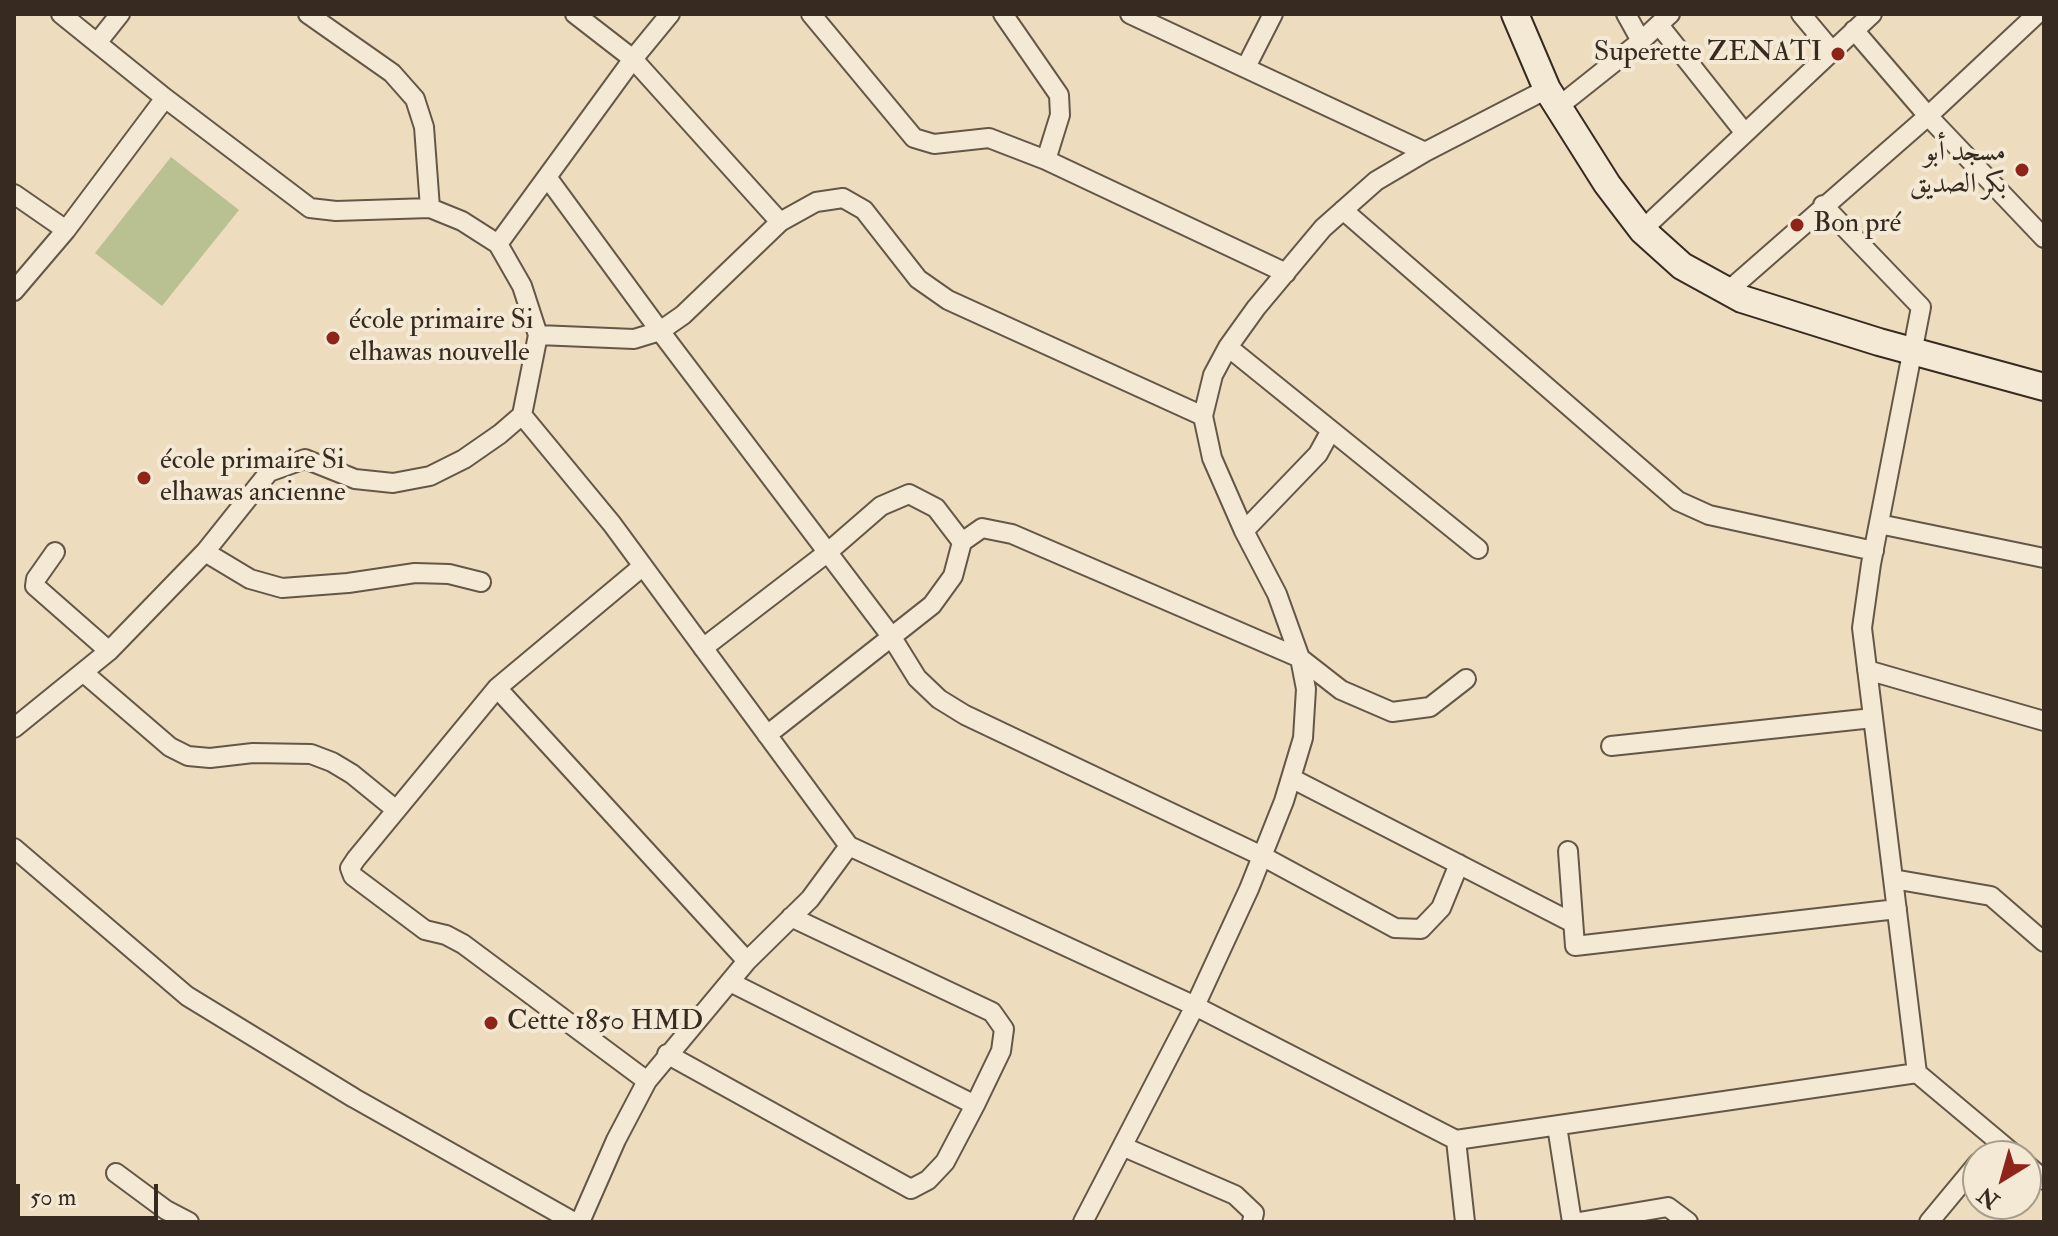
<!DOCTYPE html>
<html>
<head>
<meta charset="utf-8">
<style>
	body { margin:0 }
	#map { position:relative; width:2058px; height:1236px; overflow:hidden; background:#edddbe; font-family:"IM FELL Double Pica",serif }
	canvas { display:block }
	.frame { position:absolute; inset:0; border:16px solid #372a21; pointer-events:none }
	.north { position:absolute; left:1962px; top:1140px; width:80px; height:80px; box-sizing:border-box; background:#f3e9d5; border:2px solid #a89d8d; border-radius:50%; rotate:217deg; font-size:22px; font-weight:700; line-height:32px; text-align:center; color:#372a21 }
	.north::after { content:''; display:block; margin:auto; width:28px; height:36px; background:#8f2418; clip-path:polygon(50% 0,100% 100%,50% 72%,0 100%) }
	.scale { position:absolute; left:16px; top:1184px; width:142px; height:36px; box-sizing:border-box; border:4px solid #372a21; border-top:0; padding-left:10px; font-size:24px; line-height:28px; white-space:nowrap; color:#372a21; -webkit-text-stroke:6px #f3e9d5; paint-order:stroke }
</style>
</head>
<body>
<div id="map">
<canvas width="2058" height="1236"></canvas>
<div class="frame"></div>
<div class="north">N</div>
<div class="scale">50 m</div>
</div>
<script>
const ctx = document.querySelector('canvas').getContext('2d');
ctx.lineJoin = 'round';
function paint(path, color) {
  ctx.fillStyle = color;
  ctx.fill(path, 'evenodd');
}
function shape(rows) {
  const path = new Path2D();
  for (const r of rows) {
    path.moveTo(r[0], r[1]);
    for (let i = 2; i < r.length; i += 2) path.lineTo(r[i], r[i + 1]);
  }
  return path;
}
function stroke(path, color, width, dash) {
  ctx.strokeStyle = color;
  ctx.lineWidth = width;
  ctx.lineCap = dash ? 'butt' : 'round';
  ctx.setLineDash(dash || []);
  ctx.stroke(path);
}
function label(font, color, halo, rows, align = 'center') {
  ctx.font = font + ' "IM FELL Double Pica",Amiri,serif';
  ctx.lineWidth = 8;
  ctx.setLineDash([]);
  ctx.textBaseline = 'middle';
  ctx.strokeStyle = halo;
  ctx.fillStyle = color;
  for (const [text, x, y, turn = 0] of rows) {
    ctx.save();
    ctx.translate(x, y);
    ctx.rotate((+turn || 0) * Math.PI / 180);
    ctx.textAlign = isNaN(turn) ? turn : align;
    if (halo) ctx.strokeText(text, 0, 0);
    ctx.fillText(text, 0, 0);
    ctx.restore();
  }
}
paint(shape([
	[171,157,239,210,162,306,95,253]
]), '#b9c091');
const street = shape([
	[308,14,392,73,415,99,424,127,430,208],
	[575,14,633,59,780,222],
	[811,14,914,138,934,144,989,138,1046,160,1286,273],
	[1003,14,1059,95,1060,115,1046,160],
	[1130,14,1425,152],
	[1626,14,1641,41],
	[1801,14,1832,51],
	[1659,25,1744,132],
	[1854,30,1928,116,2044,238],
	[97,43,120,14],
	[1246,67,1273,14],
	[1558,107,1641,41,1670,14],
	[547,177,660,331,891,636,917,678,939,699,965,715,1262,856,1395,928,1421,929,1441,908,1459,864],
	[14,194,66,230],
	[1823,205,1921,307,1871,564,1862,628,1917,1073],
	[1343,210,1678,501,1709,515,1874,551],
	[1642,230,1872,14],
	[498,244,633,59,670,14],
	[14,291,66,230,165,98],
	[1728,291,1928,116,2037,14],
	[538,335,634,339,660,331,683,315,780,222,816,202,843,198,864,210,918,279,948,300,1203,416],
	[1228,347,1478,549],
	[522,415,612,524,849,846,1195,1006,1456,1140,1917,1073,2016,1156],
	[1879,524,2044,558],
	[1244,531,1318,454,1330,432],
	[55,552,36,579,35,586,109,651],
	[205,552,250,579,282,588,348,583,415,573,449,574,481,582],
	[643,566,497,688,747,961],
	[703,648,828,552,881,506,909,494,936,508,962,542],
	[1867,670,2044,721],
	[84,673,170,747,188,756,210,758,253,753,311,754,332,762,352,774,395,809],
	[497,688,356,859,350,868,353,876,425,930,446,935,463,944,647,1081],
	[14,728,109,651,205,552,269,472,305,459,355,479,393,483,430,476,464,459,500,434,522,415,538,335,522,286,498,244,462,221,430,208,336,211,310,208,165,98,61,14],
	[767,735,932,605,953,576,962,542,982,528,1012,534,1300,658,1341,690,1392,712,1430,707,1466,679],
	[1611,746,1873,718],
	[1291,778,1573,923],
	[14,848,187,996,354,1098,574,1222],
	[1568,851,1575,946,1897,909],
	[1893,879,1991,896,2044,942],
	[730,982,975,1105],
	[667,1054,911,1189,928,1180,945,1162,975,1105,1001,1051,1004,1029,992,1012,791,917],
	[1557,1126,1572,1222],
	[1456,1140,1465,1222],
	[1124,1147,1235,1195,1254,1213,1252,1222],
	[2026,1164,2044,1180],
	[116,1173,166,1210,189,1222],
	[580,1222,616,1140,647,1081,747,961,810,899,849,846],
	[1083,1222,1195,1006,1249,889,1284,801,1303,738,1306,689,1300,658,1277,594,1244,531,1212,458,1203,416,1213,375,1228,347,1256,308,1323,228,1376,181,1425,152,1547,89],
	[1579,1222,1668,1207,1688,1222],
	[1929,1222,1978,1163]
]);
const secondary = shape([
	[1515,14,1547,89,1607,184,1642,230,1682,266,1742,299,1879,342,2044,387]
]);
stroke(street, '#645748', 22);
stroke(secondary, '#372a21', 30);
stroke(street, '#f3e9d5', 18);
stroke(secondary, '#f3e9d5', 26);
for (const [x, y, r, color] of [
	[1838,54,8,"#8f2418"],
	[2022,170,8,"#8f2418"],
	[1797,225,8,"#8f2418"],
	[333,338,8,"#8f2418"],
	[144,478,8,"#8f2418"],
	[491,1023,8,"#8f2418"]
]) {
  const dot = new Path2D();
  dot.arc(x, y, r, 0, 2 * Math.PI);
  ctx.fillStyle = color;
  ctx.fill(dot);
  stroke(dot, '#f3e9d5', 3);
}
label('28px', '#372a21', '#f3e9d5', [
	["Superette ZENATI",1822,54,"right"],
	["مسجد أبو",2006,154,"right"],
	["بكر الصديق",2006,186,"right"],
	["Bon pré",1813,225],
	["école primaire Si",349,322],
	["elhawas nouvelle",349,354],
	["école primaire Si",160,462],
	["elhawas ancienne",160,494],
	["Cette 1850 HMD",507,1023]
], 'left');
</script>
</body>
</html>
